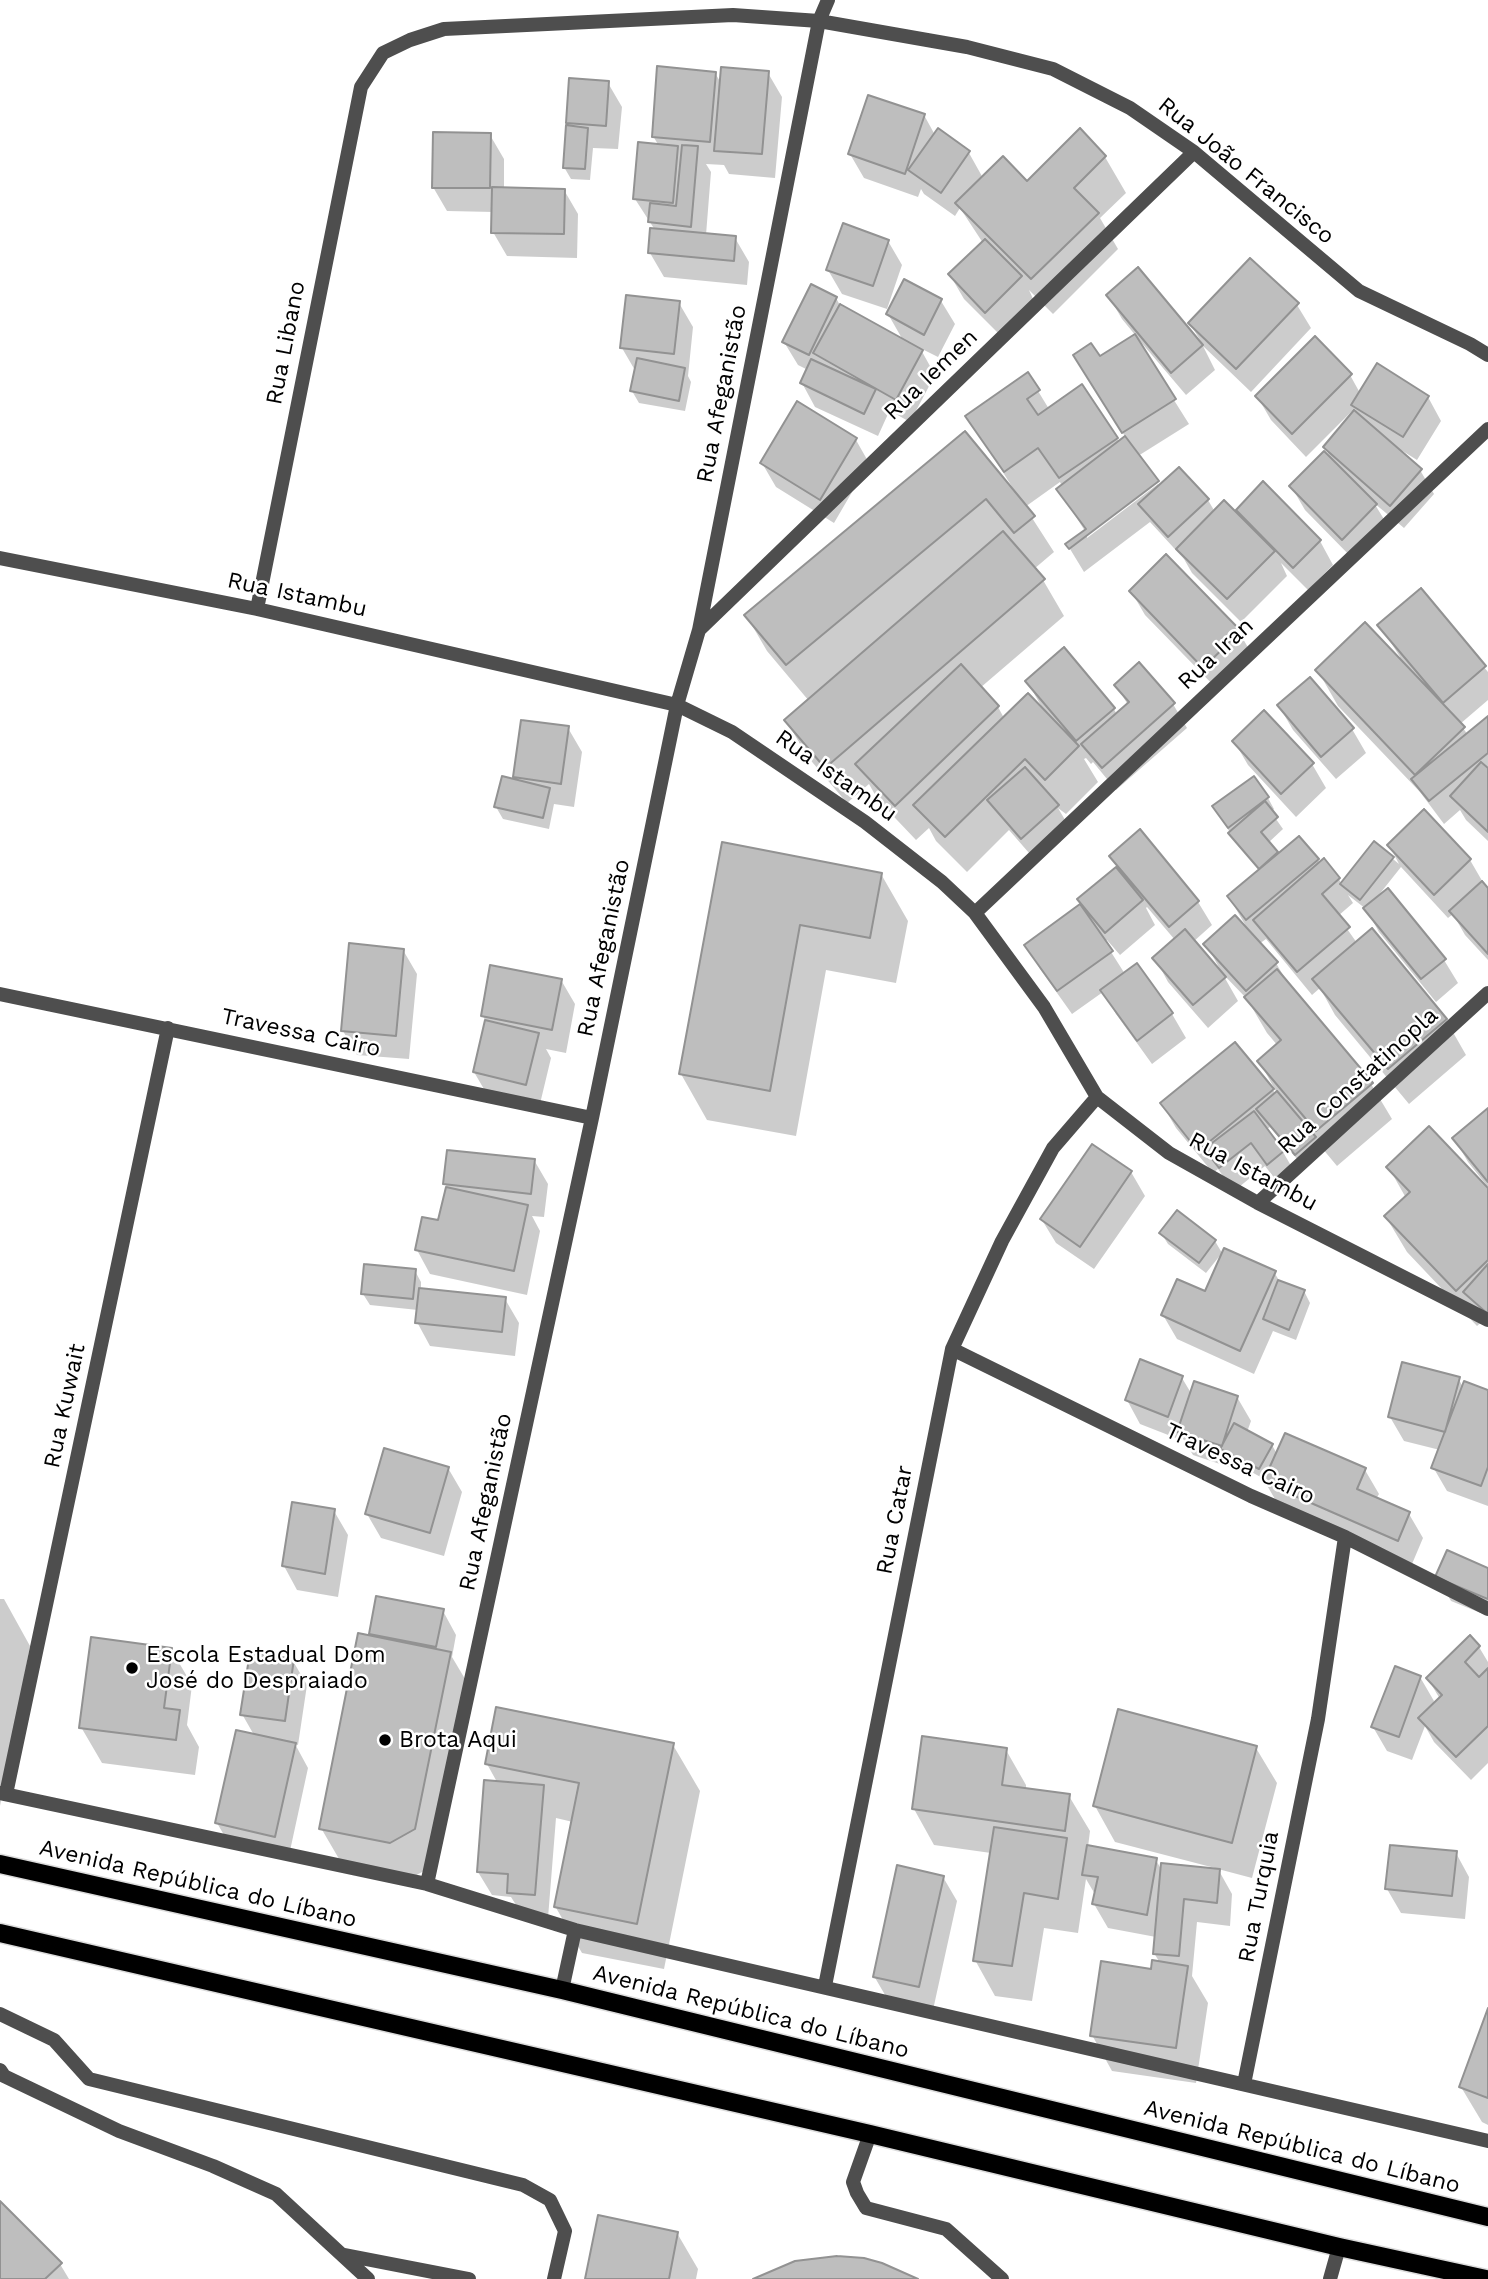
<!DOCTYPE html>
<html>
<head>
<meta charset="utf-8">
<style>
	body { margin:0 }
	canvas { display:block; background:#fff }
</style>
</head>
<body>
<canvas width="1488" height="2279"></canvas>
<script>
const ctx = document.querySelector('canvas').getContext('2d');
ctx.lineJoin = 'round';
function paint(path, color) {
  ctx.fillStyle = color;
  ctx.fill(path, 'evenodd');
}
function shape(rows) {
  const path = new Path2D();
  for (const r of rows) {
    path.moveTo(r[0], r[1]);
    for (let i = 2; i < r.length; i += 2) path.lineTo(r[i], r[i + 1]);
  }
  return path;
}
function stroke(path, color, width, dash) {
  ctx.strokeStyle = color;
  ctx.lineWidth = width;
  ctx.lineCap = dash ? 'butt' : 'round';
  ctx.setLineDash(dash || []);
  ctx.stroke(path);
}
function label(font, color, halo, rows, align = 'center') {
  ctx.font = font + ' "Work Sans",sans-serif';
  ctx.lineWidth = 5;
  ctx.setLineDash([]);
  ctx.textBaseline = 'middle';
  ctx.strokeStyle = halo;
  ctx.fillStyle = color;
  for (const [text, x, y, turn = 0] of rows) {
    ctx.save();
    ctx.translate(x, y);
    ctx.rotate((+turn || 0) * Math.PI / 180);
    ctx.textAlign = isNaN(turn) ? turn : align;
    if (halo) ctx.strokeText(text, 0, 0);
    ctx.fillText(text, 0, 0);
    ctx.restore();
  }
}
paint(shape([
	[715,73,721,83,768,73,782,97,775,178,729,174,724,165,706,164,711,172,706,235,735,238,749,262,747,285,664,277,650,253,655,230,635,199,659,146,653,136],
	[608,83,622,107,618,149,593,148,590,180,571,179,564,167,570,128,567,123],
	[924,115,935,135,938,131,969,153,983,178,1027,183,1080,131,1105,157,1126,193,1100,218,1118,249,1053,314,1029,290,1034,301,1000,335,964,299,950,275,983,243,960,208,955,216,924,194,921,189,918,197,864,178,850,154],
	[490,135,504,159,504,189,564,190,578,214,577,258,507,256,493,232,494,212,447,211,433,187],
	[888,241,902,265,887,309,842,294,828,270],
	[1108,295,1200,344,1202,343,1190,324,1297,305,1311,328,1251,392,1203,346,1215,370,1186,395,1140,341,1138,343,1189,424,1138,456,1087,533,1087,538,1158,484,1160,487,1179,470,1208,500,1215,512,1245,522,1238,510,1320,541,1333,565,1308,590,1281,563,1287,576,1241,622,1192,573,1184,559,1150,522,1084,572,1067,544,1085,531,1058,489,1062,486,1060,482,1025,507,1054,552,1034,569,1043,580,1064,616,980,688,998,707,1004,718,1044,711,1027,681,1114,709,1117,715,1128,705,1116,685,1173,704,1187,728,1116,790,1093,762,1091,764,1086,758,1084,759,1098,782,1066,814,1058,808,1071,830,1036,861,1009,830,967,872,936,841,929,828,916,840,878,800,869,784,847,803,807,756,786,720,809,701,767,651,746,615,964,433,1012,491,1014,490,968,416,1038,391,1049,409,1117,438,1119,443,1126,438,1089,379,1100,359,1136,336,1122,319],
	[836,298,841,307,904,342,888,314,941,301,955,324,938,357,920,348,935,375,910,422,885,408,888,414,878,436,815,407,802,383,808,370,798,365,784,342],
	[679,303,693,327,688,376,691,382,685,411,639,403,632,391,636,372,622,348],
	[1350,375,1360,393,1428,397,1441,421,1417,460,1401,450,1399,452,1420,470,1434,494,1404,528,1374,503,1390,529,1356,562,1305,510,1291,486,1331,459,1325,447,1354,413,1352,411,1306,457,1271,420,1257,396],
	[856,440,869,463,834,523,776,487,762,463],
	[1420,590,1488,672,1488,700,1460,724,1468,735,1488,718,1488,841,1466,820,1460,810,1444,824,1420,792,1338,706,1318,671,1398,659,1400,657,1380,625],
	[1131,591,1239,632,1253,656,1218,690,1145,615],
	[1279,706,1352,729,1366,753,1336,779,1293,730],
	[568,728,582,752,574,807,554,804,549,829,503,819,496,807,518,782,515,777],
	[1234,741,1312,764,1326,788,1296,817,1248,765],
	[1253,778,1268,798,1274,809,1271,812,1283,829,1268,843,1278,856,1317,860,1339,879,1342,885,1375,844,1399,864,1389,845,1470,860,1488,891,1488,960,1465,935,1453,914,1448,918,1401,867,1378,896,1444,960,1458,983,1436,1002,1379,932,1366,909,1348,895,1353,903,1338,916,1357,943,1446,1020,1466,1055,1409,1104,1335,1015,1320,988,1312,995,1266,939,1259,944,1276,963,1290,987,1371,1084,1392,1119,1337,1166,1322,1148,1302,1165,1270,1127,1266,1130,1283,1152,1297,1176,1282,1188,1265,1166,1234,1191,1218,1169,1213,1173,1176,1128,1162,1104,1235,1044,1276,1094,1277,1093,1259,1061,1278,1046,1267,1033,1247,999,1222,973,1238,1001,1208,1028,1168,982,1155,958,1175,940,1147,907,1146,908,1155,925,1120,955,1107,940,1104,941,1125,974,1137,966,1172,1014,1186,1038,1152,1064,1116,1014,1103,992,1072,1014,1040,969,1026,945,1087,912,1079,900,1118,868,1111,856,1198,902,1212,925,1193,942,1220,972,1221,971,1206,944,1247,928,1229,897,1260,871,1237,844,1221,818],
	[723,844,881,874,908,921,896,983,826,970,796,1136,707,1120,681,1074],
	[403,950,417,974,409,1059,357,1055,343,1031],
	[561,980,575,1004,566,1053,546,1049,551,1058,539,1108,488,1096,474,1072,486,1022,483,1016],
	[1488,1110,1488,1187,1468,1162,1454,1138],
	[534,1160,548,1184,544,1217,532,1216,540,1231,527,1295,430,1274,417,1250,440,1222,447,1188,445,1184],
	[1389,1168,1488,1188,1488,1318,1487,1317,1477,1326,1407,1252,1386,1217,1406,1198],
	[1131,1172,1145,1196,1094,1269,1056,1243,1042,1220],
	[1161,1233,1215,1241,1222,1253,1206,1273,1168,1244],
	[415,1271,421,1282,421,1290,505,1299,519,1323,515,1356,430,1346,417,1322,418,1310,370,1305,363,1294],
	[1274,1272,1280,1282,1304,1291,1310,1303,1296,1340,1273,1331,1254,1374,1177,1339,1163,1315,1206,1294],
	[1182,1378,1191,1393,1237,1397,1251,1421,1247,1432,1272,1445,1277,1454,1365,1470,1379,1494,1376,1499,1409,1514,1423,1538,1412,1564,1279,1506,1265,1482,1266,1480,1237,1464,1235,1469,1193,1455,1182,1437,1181,1440,1140,1424,1127,1400],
	[1458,1378,1463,1387,1488,1392,1488,1506,1447,1491,1433,1467,1440,1450,1404,1441,1390,1417],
	[448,1468,462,1492,444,1556,381,1538,367,1514],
	[334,1511,348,1535,338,1597,297,1590,284,1566],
	[1488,1570,1488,1616,1451,1601,1437,1577],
	[0,1599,4,1599,30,1646,0,1806],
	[443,1611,456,1635,452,1657,471,1689,435,1865,411,1878,342,1864,321,1828,373,1637,371,1633],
	[1479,1647,1488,1662,1488,1763,1471,1780,1434,1742,1425,1726,1412,1760,1387,1751,1373,1727,1420,1677,1434,1701,1431,1708,1440,1699,1428,1679],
	[171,1649,192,1685,187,1725,199,1747,195,1775,102,1763,81,1727],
	[293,1661,307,1685,298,1745,295,1744,308,1768,288,1860,231,1847,217,1823,254,1735,242,1714],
	[673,1745,700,1791,664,1969,582,1953,555,1906,573,1822,556,1818,548,1918,523,1916,511,1897,492,1895,478,1872,497,1782,487,1764],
	[1256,1748,1277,1783,1252,1878,1218,1869,1232,1894,1230,1926,1197,1922,1192,1976,1208,2003,1196,2083,1112,2071,1092,2035,1160,1963,1154,1953,1156,1937,1108,1928,1094,1904,1096,1896,1086,1879,1078,1933,1044,1928,1032,2001,995,1996,975,1960,991,1853,934,1845,914,1809,1006,1750,1026,1785,1026,1790,1069,1796,1090,1831,1088,1847,1156,1860,1162,1871,1214,1870,1215,1868,1115,1842,1095,1806],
	[1456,1853,1469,1877,1465,1919,1401,1913,1387,1889],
	[943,1877,957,1901,933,2010,888,2000,874,1976],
	[1488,2013,1488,2125,1482,2122,1461,2087],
	[0,2204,60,2264,69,2279,0,2279],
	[677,2233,698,2269,696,2279,586,2279]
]), '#0003');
const building = shape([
	[657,66,716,72,710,142,652,137,657,66],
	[721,67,769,71,762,154,714,151,721,67],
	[569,78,609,81,606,126,566,123,569,78],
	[868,95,925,114,905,174,848,154,868,95],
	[566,125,588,128,585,169,563,168,566,125],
	[938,128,970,151,941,193,908,170,938,128],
	[1080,128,1106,156,1074,188,1099,213,1031,279,955,203,1003,156,1027,181,1080,128],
	[433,132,491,133,490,188,432,188,433,132],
	[638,142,678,146,673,203,633,199,638,142],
	[682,145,698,146,691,227,648,222,650,203,676,206,682,145],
	[492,187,565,189,564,234,491,233,492,187],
	[843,223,889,240,873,286,826,270,843,223],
	[650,228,736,236,734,261,648,253,650,228],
	[985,239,1022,276,985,313,948,274,985,239],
	[1250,258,1299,303,1236,369,1188,323,1250,258],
	[1138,267,1203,345,1171,373,1106,295,1138,267],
	[904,279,942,299,924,335,886,314,904,279],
	[811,284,837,297,809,355,782,342,811,284],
	[626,295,680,301,674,354,620,348,626,295],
	[840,304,923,350,896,400,813,353,840,304],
	[1135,334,1176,399,1122,433,1073,355,1091,343,1100,356,1135,334],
	[1315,336,1352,374,1292,434,1255,396,1315,336],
	[637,358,685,368,679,401,630,391,637,358],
	[811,359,876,389,864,414,800,383,811,359],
	[1377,363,1429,396,1403,437,1351,405,1377,363],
	[1028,372,1040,390,1027,399,1038,415,1082,384,1118,438,1059,478,1038,448,1004,472,965,416,1028,372],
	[797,401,857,438,820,500,760,463,797,401],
	[1354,410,1422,469,1390,506,1323,447,1354,410],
	[965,431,1035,516,1014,533,986,499,786,665,744,615,965,431],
	[1125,436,1159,481,1069,549,1065,544,1086,529,1056,489,1125,436],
	[1324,451,1377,504,1342,540,1289,486,1324,451],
	[1179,467,1209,499,1168,537,1138,504,1179,467],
	[1263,481,1321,540,1293,568,1236,510,1263,481],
	[1224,500,1275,551,1227,599,1176,549,1224,500],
	[1003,531,1045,579,825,768,784,720,1003,531],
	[1166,554,1241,631,1203,668,1129,591,1166,554],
	[1421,588,1486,666,1443,703,1377,625,1421,588],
	[1365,622,1465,727,1415,775,1315,670,1365,622],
	[1064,647,1115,708,1076,741,1025,681,1064,647],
	[1139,662,1175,703,1102,768,1081,744,1129,702,1114,685,1139,662],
	[961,664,999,706,895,806,855,764,961,664],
	[1310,677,1354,728,1321,757,1277,705,1310,677],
	[1028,693,1079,746,1045,780,1025,759,945,837,913,805,1028,693],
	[1264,710,1314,763,1281,794,1232,741,1264,710],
	[1488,716,1488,753,1429,801,1411,779,1488,716],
	[521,720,569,726,561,784,513,777,521,720],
	[1481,762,1488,768,1488,832,1450,796,1481,762],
	[1025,767,1059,805,1021,839,987,800,1025,767],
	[502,776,550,788,543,818,494,807,502,776],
	[1254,776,1269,797,1228,828,1212,806,1254,776],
	[1265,801,1278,817,1261,832,1278,852,1259,869,1228,833,1265,801],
	[1424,809,1471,859,1434,895,1387,845,1424,809],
	[1140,829,1199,901,1169,927,1109,856,1140,829],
	[1299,836,1319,859,1246,920,1227,896,1299,836],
	[1374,841,1394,857,1360,900,1340,884,1374,841],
	[722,842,882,873,870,938,800,925,770,1091,679,1074,722,842],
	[1324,858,1340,878,1322,894,1350,927,1297,972,1253,920,1324,858],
	[1116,867,1143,900,1105,933,1077,899,1116,867],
	[1482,881,1488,888,1488,954,1449,911,1482,881],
	[1388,888,1446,959,1421,979,1363,908,1388,888],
	[1080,904,1113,951,1057,991,1024,945,1080,904],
	[1235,915,1278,962,1246,991,1203,944,1235,915],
	[1372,928,1447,1019,1388,1069,1312,979,1372,928],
	[1185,929,1226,977,1193,1005,1152,958,1185,929],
	[349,943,404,949,396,1036,341,1031,349,943],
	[1137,963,1173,1013,1137,1041,1100,990,1137,963],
	[490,965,562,979,552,1030,481,1016,490,965],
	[1277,969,1373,1083,1316,1131,1257,1061,1281,1040,1244,997,1277,969],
	[485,1020,539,1033,526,1085,473,1072,485,1020],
	[1235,1042,1274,1089,1198,1151,1160,1103,1235,1042],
	[1277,1091,1316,1137,1295,1155,1256,1109,1277,1091],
	[1488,1108,1488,1182,1452,1138,1488,1108],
	[1254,1111,1284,1151,1267,1165,1251,1143,1219,1168,1204,1149,1254,1111],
	[1429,1126,1488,1188,1488,1260,1456,1291,1384,1216,1410,1192,1386,1167,1429,1126],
	[1092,1144,1132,1171,1080,1247,1040,1219,1092,1144],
	[447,1150,535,1159,531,1194,443,1184,447,1150],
	[446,1187,528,1205,514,1271,415,1250,422,1217,438,1220,446,1187],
	[1177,1210,1216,1240,1199,1263,1159,1233,1177,1210],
	[1224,1248,1276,1271,1240,1351,1161,1315,1177,1279,1205,1291,1224,1248],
	[364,1264,416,1269,413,1299,361,1294,364,1264],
	[1488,1264,1488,1314,1463,1292,1488,1264],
	[1278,1280,1305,1290,1289,1330,1263,1319,1278,1280],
	[419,1288,506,1297,502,1332,415,1323,419,1288],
	[1140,1359,1183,1376,1168,1417,1125,1400,1140,1359],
	[1402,1362,1460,1377,1445,1432,1388,1417,1402,1362],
	[1194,1381,1238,1396,1222,1446,1177,1432,1194,1381],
	[1464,1381,1488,1390,1488,1467,1481,1486,1431,1468,1464,1381],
	[1234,1423,1273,1444,1259,1469,1220,1449,1234,1423],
	[1285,1433,1366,1468,1357,1489,1410,1512,1398,1541,1263,1482,1285,1433],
	[384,1448,449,1467,430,1533,365,1514,384,1448],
	[292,1502,335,1509,325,1574,282,1566,292,1502],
	[1447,1550,1488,1568,1488,1599,1435,1577,1447,1550],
	[376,1596,444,1609,436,1647,369,1634,376,1596],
	[358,1633,451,1652,415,1829,390,1843,319,1829,358,1633],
	[1470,1635,1480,1646,1465,1662,1479,1677,1488,1668,1488,1726,1456,1757,1418,1718,1442,1695,1426,1678,1470,1635],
	[91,1637,172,1648,164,1708,180,1710,176,1740,79,1728,91,1637],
	[250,1652,294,1659,285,1721,240,1715,250,1652],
	[1395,1666,1421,1676,1399,1737,1371,1727,1395,1666],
	[496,1707,674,1743,637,1924,554,1907,579,1783,485,1764,496,1707],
	[1118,1709,1257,1746,1232,1843,1093,1806,1118,1709],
	[236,1730,296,1743,275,1837,215,1823,236,1730],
	[922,1736,1007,1748,1002,1785,1070,1794,1065,1831,912,1809,922,1736],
	[484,1780,544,1785,535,1895,507,1893,508,1874,477,1872,484,1780],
	[994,1827,1067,1838,1058,1899,1024,1893,1012,1966,973,1961,994,1827],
	[1087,1845,1157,1858,1147,1915,1092,1904,1098,1877,1082,1875,1087,1845],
	[1390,1845,1457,1851,1452,1896,1385,1889,1390,1845],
	[1161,1863,1220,1869,1217,1903,1184,1899,1179,1956,1153,1954,1161,1863],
	[897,1865,944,1876,919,1987,873,1977,897,1865],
	[1152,1960,1188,1966,1176,2048,1090,2036,1101,1961,1151,1969,1152,1960],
	[1488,2008,1488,2098,1459,2087,1488,2008],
	[0,2201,62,2263,45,2279,0,2279,0,2201],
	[598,2215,678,2232,669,2279,585,2279,598,2215],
	[837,2256,864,2258,882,2263,918,2279,753,2279,795,2261,837,2256]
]);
paint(building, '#bebebe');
stroke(building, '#929292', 2);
const primary = shape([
	[0,1864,562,1990,1488,2217],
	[0,1933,870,2134,1339,2247,1486,2279]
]);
stroke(primary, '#dbdbdb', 21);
stroke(shape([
	[0,2014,54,2040,89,2079,523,2185,550,2200,565,2231,554,2279],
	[0,2070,4,2076,119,2131,213,2166,276,2194,368,2279],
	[870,2134,853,2182,857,2193,866,2208,946,2229,1002,2279],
	[345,2255,469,2279]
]), '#4e4e4e', 14);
stroke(shape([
	[0,558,257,609,677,705,732,732,865,822,942,882,975,913,1044,1007,1097,1097,1169,1153,1258,1203,1488,1320],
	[257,609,361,87,383,53,410,40,444,29,733,15,819,21,967,47,1053,69,1130,108,1194,152,1359,291,1470,344,1488,355],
	[699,630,1194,152],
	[975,913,1488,429],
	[0,994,592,1118],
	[1258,1203,1488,993],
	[952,1349,1251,1496,1345,1537,1318,1719,1244,2084],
	[1345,1537,1488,1609],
	[0,1793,427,1884,575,1930,1488,2141],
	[6,1794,168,1028],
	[427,1884,592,1118,677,705,699,630,819,21,828,0],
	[825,1986,952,1349,1002,1241,1053,1148,1097,1097],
	[562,1990,575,1930],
	[1330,2279,1339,2247]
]), '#4e4e4e', 14);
stroke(primary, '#000', 18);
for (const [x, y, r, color] of [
	[132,1668,7,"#000"],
	[385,1740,7,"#000"]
]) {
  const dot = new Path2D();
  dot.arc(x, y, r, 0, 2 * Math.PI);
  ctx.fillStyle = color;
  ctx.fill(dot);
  stroke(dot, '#fff', 2.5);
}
label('23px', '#000', '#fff', [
	["Rua João Francisco",1246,171,39],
	["Rua Libano",286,343,-79],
	["Rua Iemen",931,375,-44],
	["Rua Afeganistão",722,394,-79],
	["Rua Istambu",297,595,12],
	["Rua Iran",1216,654,-43],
	["Rua Istambu",836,776,35],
	["Rua Afeganistão",604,948,-78],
	["Travessa Cairo",301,1033,12],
	["Rua Constatinopla",1358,1081,-42],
	["Rua Istambu",1253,1172,28],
	["Rua Kuwait",65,1406,-78],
	["Travessa Cairo",1240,1464,25],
	["Rua Afeganistão",486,1502,-78],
	["Rua Catar",895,1520,-79],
	["Avenida República do Líbano",198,1884,13],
	["Rua Turquia",1259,1897,-79],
	["Avenida República do Líbano",751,2012,14],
	["Avenida República do Líbano",1302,2147,14]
]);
label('23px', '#000', '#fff', [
	["Escola Estadual Dom",146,1655],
	["José do Despraiado",146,1681],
	["Brota Aqui",399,1740]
], 'left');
</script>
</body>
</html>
